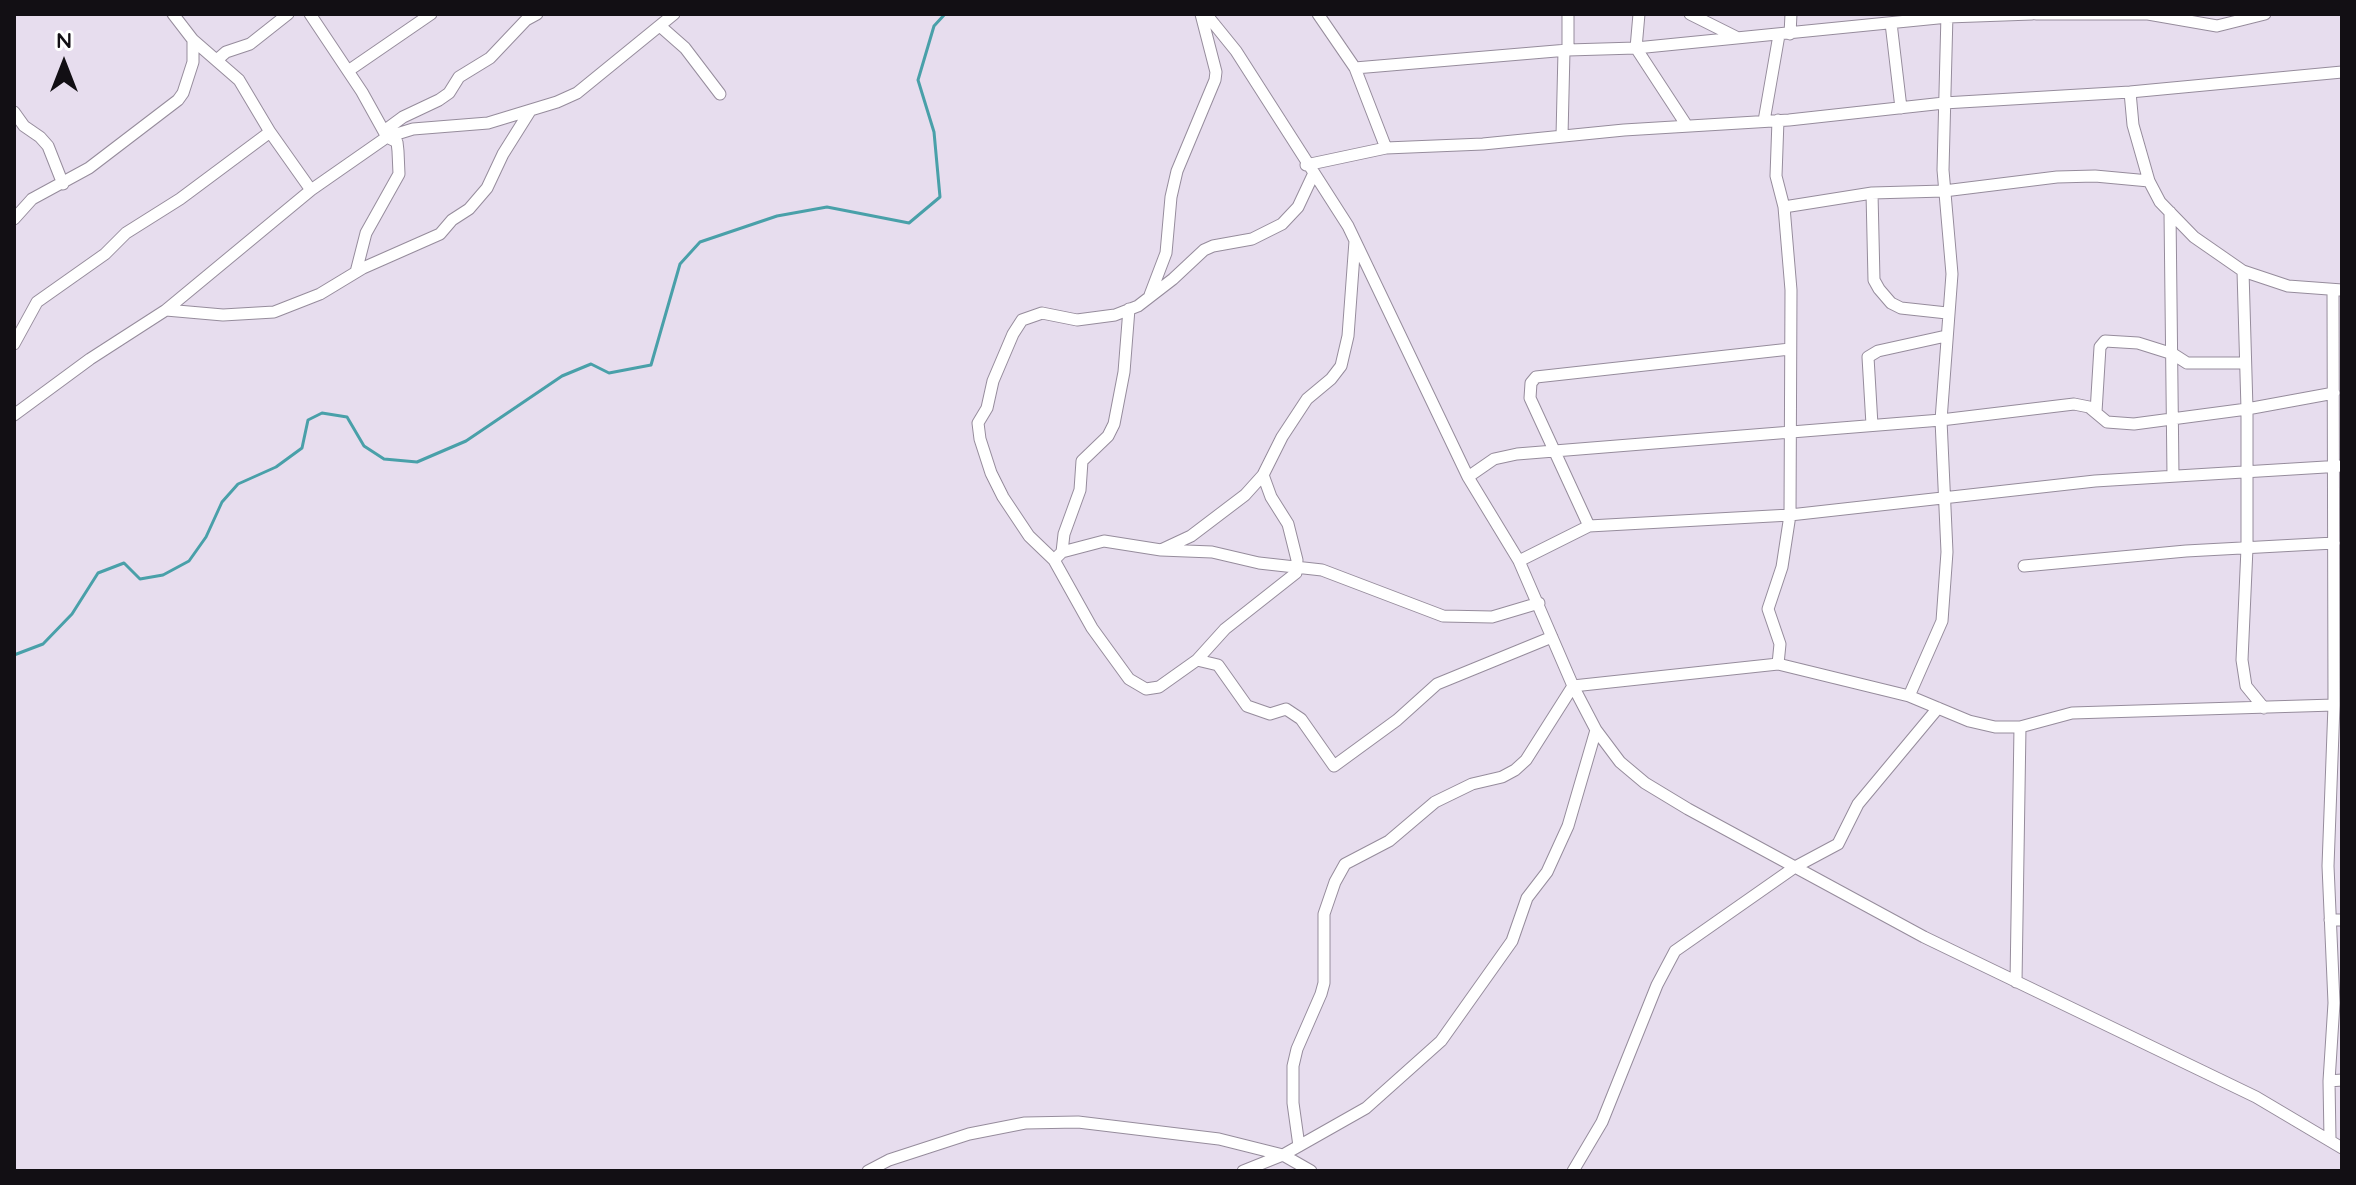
<!DOCTYPE html>
<html>
<head>
<meta charset="utf-8">
<style>
	body { margin:0 }
	#map { position:relative; width:2356px; height:1185px; overflow:hidden; background:#e7ddee; font-family:Quicksand,sans-serif }
	canvas { display:block }
	.frame { position:absolute; inset:0; border:16px solid #120f14; pointer-events:none }
	.north { position:absolute; left:24px; top:24px; width:80px; height:80px; -webkit-text-stroke:6px #fff; paint-order:stroke; rotate:0deg; font-size:22px; font-weight:700; line-height:32px; text-align:center; color:#120f14 }
	.north::after { content:''; display:block; margin:auto; width:28px; height:36px; background:#120f14; clip-path:polygon(50% 0,100% 100%,50% 72%,0 100%) }
</style>
</head>
<body>
<div id="map">
<canvas width="2356" height="1185"></canvas>
<div class="frame"></div>
<div class="north">N</div>
</div>
<script>
const ctx = document.querySelector('canvas').getContext('2d');
ctx.lineJoin = 'round';
function shape(rows) {
  const path = new Path2D();
  for (const r of rows) {
    path.moveTo(r[0], r[1]);
    for (let i = 2; i < r.length; i += 2) path.lineTo(r[i], r[i + 1]);
  }
  return path;
}
function stroke(path, color, width, dash) {
  ctx.strokeStyle = color;
  ctx.lineWidth = width;
  ctx.lineCap = dash ? 'butt' : 'round';
  ctx.setLineDash(dash || []);
  ctx.stroke(path);
}
stroke(shape([
	[14,655,43,644,72,614,98,573,124,563,140,579,163,575,189,561,206,537,222,502,238,484,276,467,302,448,308,420,322,413,347,417,364,446,384,459,417,462,466,441,562,376,591,364,609,373,651,365,680,264,700,242,777,216,827,207,909,223,940,197,934,132,918,80,934,26,945,14]
]), '#49a0a9', 3);
const street = shape([
	[173,14,193,40,239,80,270,132],
	[310,14,362,92,387,137,397,142,398,151,399,174,366,233,356,272],
	[1206,14,1236,51,1348,226,1468,477,1519,561,1573,686,1596,730,1620,762,1645,783,1688,809,1924,937,2256,1097,2342,1148],
	[1318,14,1355,68,1386,148],
	[1568,14,1568,50],
	[1639,14,1636,48,1687,126],
	[1690,14,1736,37],
	[2036,14,2148,14,2217,26,2265,14],
	[1891,23,1901,108],
	[660,26,685,48,720,94],
	[1790,34,1791,14],
	[218,59,226,52,250,44,288,14],
	[1355,68,1568,50,1636,48,1948,17,2032,14],
	[348,71,431,14],
	[2130,92,2133,125,2149,181,2160,202,2194,237,2243,271,2288,286,2342,290],
	[14,112,24,126,40,137,48,146,63,184],
	[1764,121,1779,35],
	[384,131,403,117,439,100,449,93,459,77,490,58,526,20,537,14],
	[1562,136,1564,51],
	[1306,165,1386,148,1483,144,1624,130,1789,120,1944,103,2130,92,2342,72],
	[1872,193,1874,280,1879,289,1891,303,1901,308,1947,313],
	[1784,207,1872,193,1944,191,2057,177,2095,176,2149,181],
	[2170,212,2173,476],
	[14,219,32,199,89,168,178,100,183,93,193,62,193,40],
	[2243,271,2247,409,2247,548,2242,660,2246,686,2264,708],
	[1150,295,1166,253,1171,197,1177,171,1215,80,1216,72,1201,14],
	[166,310,311,190],
	[14,344,37,302,105,254,126,233,180,199,270,132,311,190,387,137,413,129,488,123,557,102,577,93,674,14],
	[2096,412,2100,347,2105,341,2138,343,2173,354,2187,363,2244,363],
	[14,415,90,359,166,310,223,315,274,312,320,294,363,268,440,234,452,220,469,209,487,188,503,154,530,111],
	[1872,425,1868,357,1878,351,1946,336],
	[1263,475,1271,497,1288,524,1297,560,1296,573,1225,629,1197,660,1159,687,1146,689,1129,679,1092,628,1054,560,1029,536,1003,497,991,473,980,439,978,423,987,408,993,381,1013,334,1022,320,1042,313,1077,320,1115,315,1138,306,1173,279,1204,250,1213,246,1252,239,1282,224,1298,207,1313,175],
	[1468,477,1494,459,1517,454,1941,420,2074,404,2089,407,2107,422,2134,424,2247,409,2334,393],
	[1589,526,1530,398,1531,383,1536,377,1790,349],
	[1161,550,1212,552,1259,563,1322,570,1443,616,1492,617,1539,603],
	[1062,552,1064,534,1080,490,1082,461,1108,436,1114,424,1124,372,1129,309],
	[1054,560,1062,552,1104,541,1161,550,1191,536,1245,495,1263,475,1282,437,1307,399,1331,379,1341,366,1348,336,1355,241],
	[1519,561,1589,526,1790,515,2095,481,2342,466],
	[2024,566,2186,551,2334,543],
	[1197,660,1218,665,1247,706,1270,714,1286,709,1301,719,1334,766,1397,720,1437,684,1552,637],
	[1778,664,1909,696,1942,621,1947,552,1941,420,1952,274,1943,170,1947,14],
	[1909,696,1969,721,1995,727,2020,727,2072,713,2334,705],
	[2330,920,2342,920],
	[2016,982,2020,727],
	[2329,1081,2342,1080],
	[2330,1139,2329,1081,2334,1003,2328,866,2334,705,2333,291],
	[1299,1146,1293,1103,1293,1066,1297,1049,1321,994,1324,983,1324,914,1335,882,1345,864,1389,841,1435,802,1472,784,1502,777,1515,770,1526,760,1573,686,1778,664,1780,644,1768,609,1782,567,1790,515,1791,290,1784,207,1776,176,1778,120],
	[868,1171,889,1160,969,1134,1025,1123,1078,1122,1219,1139,1283,1155,1311,1171],
	[1243,1171,1283,1155,1366,1108,1441,1041,1512,941,1527,898,1547,872,1568,826,1596,730],
	[1573,1171,1602,1122,1657,985,1675,951,1795,867,1838,844,1858,804,1938,708]
]);
stroke(street, '#968c9c', 13);
stroke(street, '#fff', 11);
</script>
</body>
</html>
